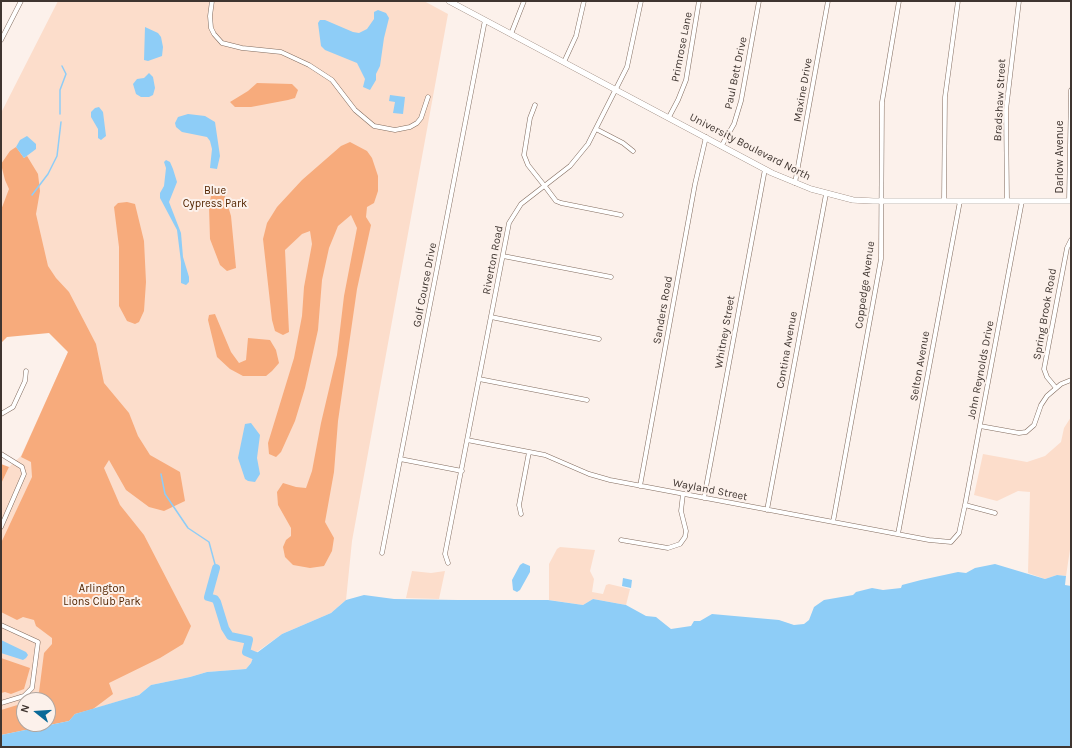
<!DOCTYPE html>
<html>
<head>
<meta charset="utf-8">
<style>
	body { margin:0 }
	#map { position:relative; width:1072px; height:748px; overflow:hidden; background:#fcf1eb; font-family:Karla,sans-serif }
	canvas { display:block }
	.frame { position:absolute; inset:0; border:2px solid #3f3530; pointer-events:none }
	.north { position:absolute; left:16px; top:692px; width:40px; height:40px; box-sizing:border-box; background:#fcf1eb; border:1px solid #b0a6a0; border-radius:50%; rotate:287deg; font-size:11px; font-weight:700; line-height:16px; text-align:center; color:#3f3530 }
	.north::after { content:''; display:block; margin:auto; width:14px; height:18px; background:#0a6998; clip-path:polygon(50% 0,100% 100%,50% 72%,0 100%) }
</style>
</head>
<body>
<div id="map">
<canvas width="1072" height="748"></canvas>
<div class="frame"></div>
<div class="north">N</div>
</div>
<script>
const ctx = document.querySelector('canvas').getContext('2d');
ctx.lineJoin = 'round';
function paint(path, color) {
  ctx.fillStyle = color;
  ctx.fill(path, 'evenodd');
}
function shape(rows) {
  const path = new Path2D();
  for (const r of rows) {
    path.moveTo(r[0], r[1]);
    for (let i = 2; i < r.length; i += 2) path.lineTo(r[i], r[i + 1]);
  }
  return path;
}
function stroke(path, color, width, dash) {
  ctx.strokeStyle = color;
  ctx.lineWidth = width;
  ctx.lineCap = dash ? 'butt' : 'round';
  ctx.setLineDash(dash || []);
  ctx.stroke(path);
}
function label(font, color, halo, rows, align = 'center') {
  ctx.font = font + ' Karla,sans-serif';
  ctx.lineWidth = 4;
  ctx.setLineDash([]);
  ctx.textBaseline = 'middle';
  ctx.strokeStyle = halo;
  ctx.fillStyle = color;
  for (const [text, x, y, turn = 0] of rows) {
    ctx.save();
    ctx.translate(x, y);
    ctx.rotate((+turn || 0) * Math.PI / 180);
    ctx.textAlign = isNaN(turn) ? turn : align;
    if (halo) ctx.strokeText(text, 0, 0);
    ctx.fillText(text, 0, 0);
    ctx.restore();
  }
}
paint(shape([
	[58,1,424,1,448,14,352,541,346,600,331,613,282,634,254,654,251,663,246,669,207,672,190,677,151,685,139,695,93,709,69,721,1,735,1,484,9,467,21,456,68,352,1,219,1,113],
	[24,700,48,700,48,724,24,724],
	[1071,417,1071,543,1066,576,1057,575,1045,579,1028,573,1030,492,1018,491,997,501,974,495,983,454,1027,462,1045,456,1061,442,1064,428],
	[560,547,595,550,590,571,594,579,592,592,603,594,606,585,609,584,630,589,626,605,593,599,583,605,549,600,549,564,557,549],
	[412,571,431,573,445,571,439,599,406,598]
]), '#fcddcb');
paint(shape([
	[257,83,292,84,298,90,295,98,288,100,251,107,235,107,230,102,248,91],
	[350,142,367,151,372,158,378,176,378,191,374,203,367,207,366,217,371,225,357,289,338,421,334,472,325,522,334,538,332,551,324,566,310,568,293,565,285,557,283,547,286,540,291,536,291,528,278,505,277,492,283,483,296,487,306,488,312,471,321,423,337,355,344,296,357,228,351,215,338,226,329,248,322,280,318,330,305,388,295,421,281,452,276,457,269,454,268,443,294,358,302,316,304,287,312,244,310,231,302,234,285,250,289,332,283,335,275,331,272,320,263,239,267,223,277,207,302,180,341,146],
	[16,147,24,158,27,156,38,174,40,191,36,214,48,266,56,278,69,292,96,344,104,383,129,413,138,436,150,455,180,472,185,501,164,511,149,507,126,490,109,460,104,468,120,505,144,535,191,626,183,644,160,658,109,683,113,694,93,709,75,714,69,721,1,735,1,710,24,703,24,724,48,724,48,700,31,700,39,692,44,653,52,644,52,638,36,626,34,620,23,617,17,620,1,612,1,543,32,477,31,462,21,457,68,352,49,333,7,337,1,343,1,210,9,189,5,180,1,164,10,151],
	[216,193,225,196,231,216,236,268,227,271,220,265,210,239,209,206,211,196],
	[127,202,135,204,144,241,146,282,144,311,139,322,135,324,127,321,119,306,119,247,114,207,118,203],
	[215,314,231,352,239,363,246,360,248,338,270,340,276,350,279,363,272,371,266,376,243,376,230,369,217,357,208,320,209,315],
	[1,464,9,467,1,484],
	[1,658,30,668,24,689,11,694,5,692,1,693]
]), '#f7ab7c');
paint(shape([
	[378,10,386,13,389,18,384,38,380,66,376,74,376,80,370,90,363,87,365,79,357,63,325,50,321,46,318,23,320,20,325,20,353,32,359,33,367,29,374,19,374,12],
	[145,27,158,33,161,37,163,47,162,56,148,61,144,60],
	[149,73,153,77,155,88,153,95,149,97,141,97,136,94,133,84,137,79,144,78],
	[390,95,405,97,403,114,393,113,395,102,389,101],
	[99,107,103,112,106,136,101,140,98,138,98,129,91,117,91,112,95,108],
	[188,114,205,116,215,122,220,156,217,169,210,168,212,149,210,141,207,137,182,132,176,127,175,123,178,117],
	[27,136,36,144,36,149,24,158,16,147,20,140],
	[166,160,170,162,173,169,177,182,169,202,181,233,183,257,189,277,189,282,186,285,181,283,181,262,177,230,160,198,160,193,164,186,166,168,164,162],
	[251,423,260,435,257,458,260,474,255,482,248,481,245,479,238,458,245,424],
	[523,563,530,566,530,572,520,590,517,592,513,590,512,580,520,565],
	[995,564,1045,579,1057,575,1066,576,1065,585,1071,586,1071,747,1,747,1,735,69,721,75,714,139,695,151,685,190,677,207,672,246,669,251,663,254,655,282,634,331,613,346,600,364,595,394,599,458,600,548,600,583,605,593,599,626,605,646,616,656,617,671,629,691,626,694,621,700,621,712,614,779,620,794,625,804,624,809,620,814,607,824,600,853,595,856,592,872,588,883,590,901,588,902,585,921,580,958,572,966,573,975,568],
	[623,578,632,580,631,588,622,586],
	[1,640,26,652,28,655,26,658,23,660,1,653]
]), '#8ecdf7');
stroke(shape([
	[60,114,60,90,66,74,62,66],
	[32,195,48,174,57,156,61,122],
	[161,474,165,494,188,528,209,542,216,568]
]), '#8ecdf7', 1.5);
stroke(shape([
	[216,568,208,597,215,599,217,602,225,628,230,636,249,640,246,652,258,657,258,662]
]), '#8ecdf7', 8);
const street = shape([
	[212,1,210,16,211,28,214,34,222,43,242,48,281,52,309,65,332,80,355,110,374,126,395,130,410,127,417,123,421,118,428,97],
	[511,34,524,1],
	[1,40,21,1],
	[564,62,576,36,584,1],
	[535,105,530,118,524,155,528,165,547,189,556,201,561,203,621,215],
	[669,117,678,100,686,80,699,1],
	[596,129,623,143,633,151],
	[722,145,734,124,741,101,759,1],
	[795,183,828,1],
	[944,201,945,97,958,1],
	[1007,201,1006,110,1019,1],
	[1069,201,1071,90],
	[503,256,611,277],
	[491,317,599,339],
	[479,379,587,400],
	[1056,388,1047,377,1044,369,1067,248,1071,240],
	[1,414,13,407,25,381,26,371],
	[980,426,1019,433,1026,432,1034,425,1041,405,1047,396,1061,384,1071,380],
	[467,440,545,455,589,474,610,480,929,540,951,542,959,533,965,505,1022,201],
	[1,454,22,467,24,474,1,527],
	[400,459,462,471],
	[640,486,695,184,706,137],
	[704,498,765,169],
	[965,505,995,513],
	[767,510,826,194],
	[521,514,519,505,529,452],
	[833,522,881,259,882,102,899,1],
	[898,534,960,201],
	[621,540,668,548,680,544,685,537,686,531,681,511,683,494],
	[382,553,485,20],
	[448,563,445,554,509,223,521,204,570,166,588,144,627,67,641,1],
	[1,625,38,642,32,688,24,696,1,703]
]);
const secondary = shape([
	[449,1,772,173,811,189,853,200,873,201,1071,201]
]);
stroke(street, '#826c5f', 5);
stroke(secondary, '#826c5f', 6);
stroke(street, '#fff', 4);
stroke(secondary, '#fff', 5.5);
label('11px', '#3f3530', '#fcf1eb', [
	["Primrose Lane",682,47,-79],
	["Paul Bett Drive",736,73,-78],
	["Maxine Drive",803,90,-80],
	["Bradshaw Street",1000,100,-87],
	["University Boulevard North",750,147,27],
	["Darlow Avenue",1060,157,-90],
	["Riverton Road",493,260,-79],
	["Golf Course Drive",425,285,-79],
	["Coppedge Avenue",865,285,-82],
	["Sanders Road",663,310,-80],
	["Spring Brook Road",1045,314,-80],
	["Whitney Street",725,332,-80],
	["Contina Avenue",787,350,-80],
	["Selton Avenue",920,366,-80],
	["John Reynolds Drive",981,370,-79],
	["Wayland Street",710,490,11]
]);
label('11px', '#532500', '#fcf1eb', [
	["Blue",215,191],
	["Cypress Park",215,204],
	["Arlington",102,589],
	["Lions Club Park",102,602]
]);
</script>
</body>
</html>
